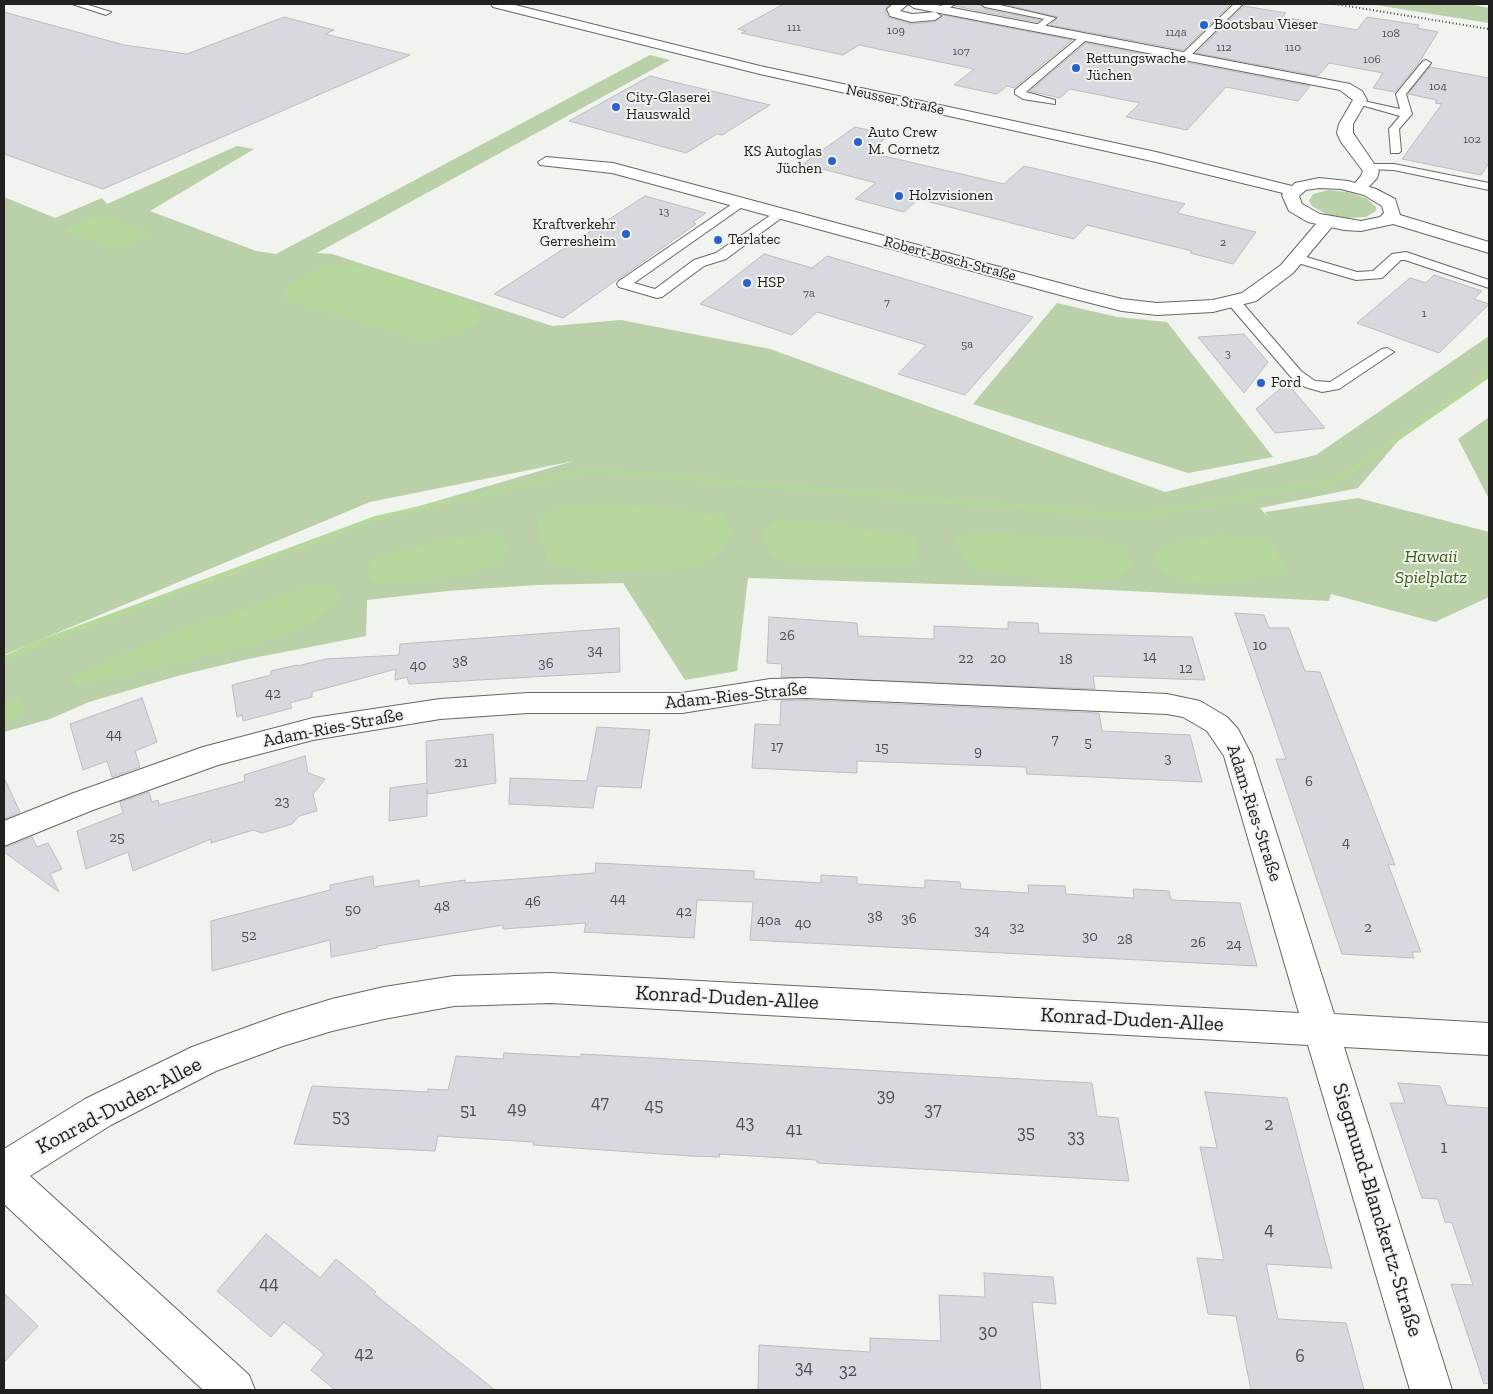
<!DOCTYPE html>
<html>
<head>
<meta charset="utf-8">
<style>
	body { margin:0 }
	#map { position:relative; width:1493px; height:1394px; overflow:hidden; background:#f0f3ee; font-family:"Zilla Slab",serif }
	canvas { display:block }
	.frame { position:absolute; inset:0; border:5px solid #212220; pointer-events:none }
</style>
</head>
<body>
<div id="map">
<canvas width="1493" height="1394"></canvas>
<div class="frame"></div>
</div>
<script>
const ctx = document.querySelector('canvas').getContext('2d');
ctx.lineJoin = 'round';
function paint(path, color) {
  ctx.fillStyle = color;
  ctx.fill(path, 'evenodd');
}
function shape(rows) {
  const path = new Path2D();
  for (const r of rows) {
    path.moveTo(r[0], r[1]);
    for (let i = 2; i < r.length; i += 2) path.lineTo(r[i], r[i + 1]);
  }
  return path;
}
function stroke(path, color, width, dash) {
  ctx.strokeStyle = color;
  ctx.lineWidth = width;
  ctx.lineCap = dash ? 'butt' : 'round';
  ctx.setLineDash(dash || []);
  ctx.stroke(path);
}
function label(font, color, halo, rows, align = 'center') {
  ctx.font = font + ' "Zilla Slab",serif';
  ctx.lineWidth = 4;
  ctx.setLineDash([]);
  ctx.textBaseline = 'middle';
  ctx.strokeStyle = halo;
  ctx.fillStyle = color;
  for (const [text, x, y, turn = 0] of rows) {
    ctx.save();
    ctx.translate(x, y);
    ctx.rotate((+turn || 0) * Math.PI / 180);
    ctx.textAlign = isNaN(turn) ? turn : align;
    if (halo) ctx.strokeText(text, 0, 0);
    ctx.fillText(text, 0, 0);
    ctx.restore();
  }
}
paint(shape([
	[1369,4,1469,4,1489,8,1489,23],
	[650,55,670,60,317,253,332,254,552,326,621,320,770,349,1165,492,1316,455,1489,336,1489,374,1410,427,1358,488,1260,508,1269,518,1265,512,1358,498,1489,532,1489,597,1435,622,1331,594,1329,601,1069,588,748,578,737,671,685,680,623,583,537,585,447,591,367,600,366,636,248,659,181,675,89,702,50,719,4,732,4,660,37,644,378,518,574,461,370,502,4,655,4,197,55,218,102,198,107,204,237,146,254,149,150,211,256,251,276,254],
	[1328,190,1348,192,1366,198,1376,207,1376,211,1366,217,1347,218,1326,214,1312,206,1309,201,1313,194],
	[1057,303,1117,317,1167,322,1273,457,1188,473,973,404],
	[1489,417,1489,499,1458,439]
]), '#b9d0a8');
paint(shape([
	[100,214,154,234,118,250,64,230],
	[326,265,355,265,401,279,468,302,483,314,475,325,459,334,423,341,283,299,289,285],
	[616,503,722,515,733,531,719,553,698,568,596,573,548,563,537,519,568,505],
	[774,521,834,524,917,537,917,563,894,565,782,562,769,553,763,535],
	[987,532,1100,541,1126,547,1133,565,1118,578,1080,582,1015,576,969,568,952,536],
	[499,533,508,548,503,562,463,576,378,584,368,576,369,561,394,551,466,536],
	[1223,534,1269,540,1289,573,1205,585,1163,573,1153,553,1174,543],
	[333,583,340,600,309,625,262,643,76,687,70,677,170,634,316,585],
	[18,697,25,712,4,724,4,704]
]), '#b6d89c');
paint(shape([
	[1486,373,1489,373,1489,378,1339,482,1135,520,590,472,380,520,40,646,4,663,4,656,34,642,375,516,590,468,1135,514,1336,478,1486,373]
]), '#b6d89c');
const building = shape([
	[784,4,890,4,885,9,888,17,910,24,935,22,943,15,1072,40,1014,88,1007,86,997,94,954,85,974,69,859,45,843,55,741,33,746,31,738,29,784,4],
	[957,4,979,4,985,9,1040,20,1037,22,955,6,957,4],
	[1003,4,1231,4,1183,50,1050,25,1058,17,1003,4],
	[1244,6,1286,13,1282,17,1357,30,1367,17,1419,25,1417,28,1438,32,1418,64,1395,92,1373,88,1383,73,1329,63,1318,76,1196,53,1244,6],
	[4,12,124,45,187,54,284,17,334,30,325,34,410,55,103,189,4,154,4,12],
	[1086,43,1310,86,1298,101,1226,87,1187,130,1126,117,1140,103,1070,89,1060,98,1030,91,1086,43],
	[1430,67,1489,78,1489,163,1481,175,1402,159,1442,104,1435,103,1437,100,1408,94,1430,67],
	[650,76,666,80,770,105,722,135,717,134,686,153,569,121,650,76],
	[855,127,890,135,867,152,1004,184,1024,166,1185,204,1177,213,1256,232,1233,264,1190,253,1192,251,1087,225,1074,239,918,199,904,212,855,199,876,183,803,164,855,127],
	[645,196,706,213,693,222,696,224,563,318,494,294,645,196],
	[764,254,812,268,827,256,1033,317,965,395,898,374,926,345,817,312,792,335,700,304,764,254],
	[1434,275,1482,291,1474,299,1489,304,1439,353,1357,323,1410,278,1426,283,1434,275],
	[1244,334,1268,362,1244,393,1198,337,1244,334],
	[1287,383,1325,428,1275,433,1256,409,1287,383],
	[1235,613,1264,615,1269,628,1289,628,1305,671,1320,672,1395,865,1388,864,1421,952,1412,952,1414,958,1342,954,1276,759,1286,759,1235,613],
	[769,617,857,623,858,636,934,639,934,626,1008,629,1008,622,1038,623,1039,633,1192,637,1205,680,1093,676,1095,689,781,677,782,664,767,663,769,617],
	[619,628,620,672,409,684,407,677,395,680,396,669,312,692,312,697,290,703,292,708,243,721,242,715,237,717,232,685,271,675,271,671,297,665,297,666,326,659,399,655,400,644,619,628],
	[142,698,157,742,135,751,140,767,112,777,107,761,83,770,70,724,142,698],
	[807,700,1099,713,1102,731,1190,735,1202,782,1027,774,1026,767,857,761,857,773,752,768,755,724,780,725,781,701,807,700],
	[597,727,650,730,641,788,597,786,593,808,509,804,510,778,587,781,597,727],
	[493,734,496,783,428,794,427,789,427,816,389,821,390,788,427,783,426,741,493,734],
	[305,756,308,773,325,779,313,794,317,811,299,816,292,824,262,833,253,830,211,843,211,839,133,871,128,852,86,869,77,831,123,813,120,802,149,792,152,802,158,800,159,805,245,781,244,775,305,756],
	[4,778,20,812,4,819,4,778],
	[32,837,37,847,48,843,62,869,50,874,59,892,4,852,4,848,32,837],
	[596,863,754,871,754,879,788,881,821,883,821,875,857,877,857,884,925,888,925,880,960,882,961,889,1029,893,1028,885,1065,886,1066,894,1134,898,1133,889,1169,891,1171,900,1240,903,1257,966,750,940,753,902,697,900,694,938,584,932,586,923,503,929,503,925,377,946,377,948,331,957,330,940,212,971,211,921,330,890,330,885,373,876,374,887,419,880,419,887,465,880,465,883,595,873,596,863],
	[504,1053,581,1057,581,1054,1092,1083,1097,1116,1118,1118,1129,1181,817,1163,817,1160,719,1154,720,1157,690,1156,533,1145,534,1142,438,1136,435,1151,294,1144,312,1086,428,1092,428,1089,448,1090,456,1056,503,1059,504,1053],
	[1398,1083,1440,1086,1447,1105,1489,1108,1489,1383,1484,1384,1451,1284,1473,1285,1452,1223,1445,1222,1438,1199,1422,1198,1390,1103,1405,1103,1398,1083],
	[1205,1092,1287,1098,1332,1268,1266,1264,1278,1319,1346,1323,1364,1390,1251,1390,1236,1316,1208,1314,1197,1258,1224,1260,1200,1147,1217,1148,1205,1092],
	[266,1234,320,1278,336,1259,376,1292,374,1294,495,1390,335,1390,311,1370,324,1354,284,1322,271,1337,217,1291,266,1234],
	[984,1273,1053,1277,1056,1304,1032,1302,1041,1390,758,1390,759,1345,870,1352,870,1338,941,1341,939,1295,985,1297,984,1273],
	[4,1293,38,1326,4,1362,4,1293]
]);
paint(building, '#d7d9de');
stroke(building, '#bbbdc1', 1);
const lane = shape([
	[72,4,85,4,111,12,106,15,72,4],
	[945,4,955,4,945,11,939,11,939,7,945,4],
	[981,4,996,4,1056,18,1039,30,1034,27,1044,19,985,7,981,4],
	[1234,4,1243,4,1189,57,1183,57,1183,53,1234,4],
	[1083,34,1091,36,1026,92,1055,100,1055,104,1023,99,1015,94,1015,90,1083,34],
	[1426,60,1431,63,1406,94,1412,114,1399,129,1401,151,1399,153,1391,153,1389,129,1400,116,1354,103,1359,100,1400,109,1396,94,1423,61,1426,60],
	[1369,164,1394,164,1489,183,1489,190,1394,170,1365,169,1365,165,1369,164],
	[741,198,745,199,747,202,745,205,634,283,655,289,694,260,716,253,778,210,782,209,788,213,726,259,704,266,662,297,657,298,619,287,617,284,619,281,741,198],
	[1406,252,1489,280,1489,288,1405,260,1401,260,1382,278,1356,280,1291,261,1290,258,1296,254,1357,272,1373,271,1392,254,1406,252],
	[1234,298,1239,299,1301,371,1315,381,1330,382,1382,349,1387,348,1394,352,1339,389,1322,392,1305,387,1291,377,1229,305,1227,302,1229,299,1234,298]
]);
const street = shape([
	[893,4,932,4,1350,84,1362,91,1367,100,1353,124,1353,133,1379,171,1377,178,1365,191,1359,193,1351,188,1361,176,1363,171,1341,142,1337,133,1339,124,1353,100,1340,90,914,8,908,4,900,11,912,14,935,12,941,16,935,20,911,22,890,16,887,9,893,4],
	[546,157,613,163,1089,291,1122,299,1157,303,1213,300,1242,293,1281,265,1321,218,1327,217,1333,218,1336,222,1293,273,1256,301,1213,312,1157,315,1122,311,1075,299,612,173,540,165,538,162,546,157],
	[807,678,1167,694,1200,701,1227,717,1238,729,1252,756,1334,1014,1489,1023,1489,1055,1344,1047,1452,1390,1410,1390,1308,1045,550,1003,454,1006,384,1019,332,1031,283,1046,216,1071,111,1125,30,1176,249,1375,255,1390,203,1390,4,1204,4,1149,85,1099,192,1047,283,1014,332,999,384,987,454,976,550,973,1299,1013,1224,756,1207,731,1183,717,1167,714,807,698,770,699,682,713,528,713,440,719,313,740,218,765,93,810,4,846,4,821,71,794,203,747,313,718,440,699,528,693,682,693,770,679,807,678]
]);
const secondary = shape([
	[491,4,511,4,760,66,1156,152,1292,186,1295,183,1319,178,1348,181,1376,189,1395,199,1400,215,1489,242,1489,253,1393,224,1361,231,1344,230,1308,222,1289,211,1282,195,1283,193,1156,162,760,74,493,7,491,4],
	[1319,188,1341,189,1364,195,1382,206,1384,213,1380,217,1361,221,1320,214,1302,204,1299,196,1306,190,1319,188]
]);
stroke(lane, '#656763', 2);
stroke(street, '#656763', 2);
stroke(secondary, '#656763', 2);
paint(lane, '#fff');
paint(street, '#fff');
paint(secondary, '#fff');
stroke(shape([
	[1335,4,1489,29]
]), '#40413e', 2, [1, 2.5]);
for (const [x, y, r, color] of [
	[1204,25,5,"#2961cf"],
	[1076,68,5,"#2961cf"],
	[616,107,5,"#2961cf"],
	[858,142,5,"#2961cf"],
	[832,161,5,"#2961cf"],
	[899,196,5,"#2961cf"],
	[626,234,5,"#2961cf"],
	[718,240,5,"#2961cf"],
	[747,283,5,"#2961cf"],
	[1261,383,5,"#2961cf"]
]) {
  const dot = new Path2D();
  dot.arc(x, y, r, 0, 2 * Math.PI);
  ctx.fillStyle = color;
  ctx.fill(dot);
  stroke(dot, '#f0f3ee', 2);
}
label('12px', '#4e5050', null, [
	["111",794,28],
	["109",896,31],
	["114a",1176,33],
	["108",1391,34],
	["112",1224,48],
	["110",1293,48],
	["107",961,52],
	["106",1372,60],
	["104",1438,87],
	["102",1472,140],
	["13",664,212],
	["2",1223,243],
	["7a",809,294],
	["7",887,303],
	["1",1424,314],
	["5a",967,345],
	["3",1228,354]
]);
label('15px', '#212220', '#f0f3ee', [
	["Bootsbau Vieser",1214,25],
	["Rettungswache",1086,59],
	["Jüchen",1086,76],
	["City-Glaserei",626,98],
	["Hauswald",626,115],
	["Auto Crew",868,133],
	["M. Cornetz",868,150],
	["KS Autoglas",822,152,"right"],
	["Jüchen",822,169,"right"],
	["Holzvisionen",909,196],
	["Kraftverkehr",616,225,"right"],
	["Gerresheim",616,242,"right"],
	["Terlatec",728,240],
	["HSP",757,283],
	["Ford",1271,383]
], 'left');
label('15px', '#212220', '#f0f3ee', [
	["Neusser Straße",895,100,12],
	["Robert-Bosch-Straße",950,259,15]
]);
label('15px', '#4e5050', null, [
	["26",787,636],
	["10",1260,646],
	["34",595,651],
	["14",1150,657],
	["22",966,659],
	["20",998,659],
	["18",1066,660],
	["38",460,662],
	["36",546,664],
	["40",418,666],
	["12",1186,669],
	["42",273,694],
	["44",114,735],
	["7",1055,740],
	["5",1088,743],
	["17",777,747],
	["15",882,748],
	["9",978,752],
	["3",1168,759],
	["21",461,763],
	["6",1309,782],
	["23",282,802],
	["25",117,838],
	["4",1346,843],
	["44",618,899],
	["46",533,902],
	["48",442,907],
	["50",353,910],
	["42",684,912],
	["38",875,917],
	["36",909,919],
	["40a",769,921],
	["40",803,924],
	["32",1017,928],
	["2",1368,928],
	["34",982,931],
	["52",249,936],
	["30",1090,937],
	["28",1125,940],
	["26",1198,943],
	["24",1234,945]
]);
label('italic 18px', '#3d6411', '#f0f3ee', [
	["Hawaii",1431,557],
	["Spielplatz",1431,578]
]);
label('18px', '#212220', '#f0f3ee', [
	["Adam-Ries-Straße",736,696,-6],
	["Adam-Ries-Straße",333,728,-11],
	["Adam-Ries-Straße",1254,813,72]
]);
label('18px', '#4e5050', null, [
	["39",886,1096],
	["47",600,1103],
	["45",654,1106],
	["49",517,1109],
	["37",933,1110],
	["51",468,1111],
	["53",341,1117],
	["43",745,1123],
	["2",1269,1125],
	["41",794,1130],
	["35",1026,1133],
	["33",1076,1137],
	["1",1444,1148],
	["4",1269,1230],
	["44",269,1284],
	["30",988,1332],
	["42",364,1354],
	["6",1300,1357],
	["34",804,1368],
	["32",848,1371]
]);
label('21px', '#212220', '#f0f3ee', [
	["Konrad-Duden-Allee",727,998,3],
	["Konrad-Duden-Allee",1132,1020,3],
	["Konrad-Duden-Allee",119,1106,-28],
	["Siegmund-Blanckertz-Straße",1377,1210,73]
]);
</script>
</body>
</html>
